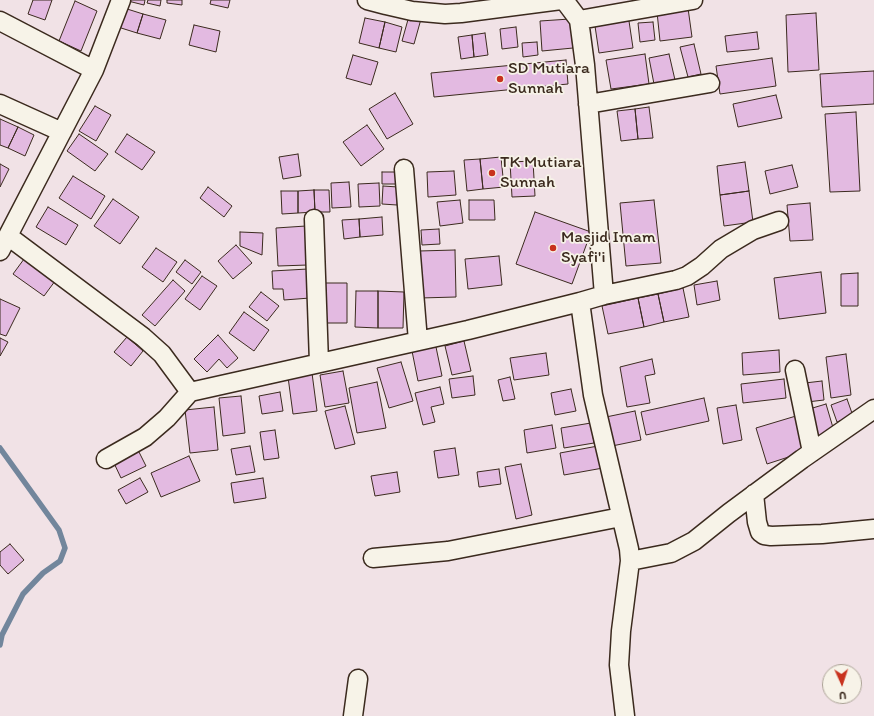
<!DOCTYPE html>
<html>
<head>
<meta charset="utf-8">
<style>
	body { margin:0 }
	#map { position:relative; width:874px; height:716px; overflow:hidden; background:#f1e2e6; font-family:Itim,sans-serif }
	canvas { display:block }
	.north { position:absolute; left:822px; top:664px; width:40px; height:40px; box-sizing:border-box; background:#f7f3e8; border:1px solid #aca397; border-radius:50%; rotate:177deg; font-size:11px; font-weight:700; line-height:16px; text-align:center; color:#3b2a1e }
	.north::after { content:''; display:block; margin:auto; width:14px; height:18px; background:#c8321e; clip-path:polygon(50% 0,100% 100%,50% 72%,0 100%) }
</style>
</head>
<body>
<div id="map">
<canvas width="874" height="716"></canvas>
<div class="north">U</div>
</div>
<script>
const ctx = document.querySelector('canvas').getContext('2d');
ctx.lineJoin = 'round';
function shape(rows) {
  const path = new Path2D();
  for (const r of rows) {
    path.moveTo(r[0], r[1]);
    for (let i = 2; i < r.length; i += 2) path.lineTo(r[i], r[i + 1]);
  }
  return path;
}
function stroke(path, color, width, dash) {
  ctx.strokeStyle = color;
  ctx.lineWidth = width;
  ctx.lineCap = dash ? 'butt' : 'round';
  ctx.setLineDash(dash || []);
  ctx.stroke(path);
}
function paint(path, color) {
  ctx.fillStyle = color;
  ctx.fill(path, 'evenodd');
}
function label(font, color, halo, rows, align = 'center') {
  ctx.font = font + ' Itim,sans-serif';
  ctx.lineWidth = 3.5;
  ctx.setLineDash([]);
  ctx.textBaseline = 'middle';
  ctx.strokeStyle = halo;
  ctx.fillStyle = color;
  for (const [text, x, y, turn = 0] of rows) {
    ctx.save();
    ctx.translate(x, y);
    ctx.rotate((+turn || 0) * Math.PI / 180);
    ctx.textAlign = isNaN(turn) ? turn : align;
    if (halo) ctx.strokeText(text, 0, 0);
    ctx.fillText(text, 0, 0);
    ctx.restore();
  }
}
stroke(shape([
	[0,448,59,530,65,548,60,561,43,573,23,594,2,635,0,645]
]), '#72869c', 5.5);
const building = shape([
	[33,0,52,0,45,20,28,14,33,0],
	[129,0,145,0,144,5,128,1,129,0],
	[148,0,161,0,160,6,147,3,148,0],
	[167,0,182,0,182,5,167,3,167,0],
	[211,0,230,0,228,8,210,4,211,0],
	[75,1,97,11,81,51,59,41,75,1],
	[124,8,143,14,137,33,118,27,124,8],
	[688,8,692,37,660,41,657,12,688,8],
	[816,13,819,70,788,72,786,15,816,13],
	[143,14,166,20,160,39,137,33,143,14],
	[409,16,421,19,414,44,402,41,409,16],
	[365,18,385,22,379,48,359,43,365,18],
	[570,19,573,48,542,51,540,21,570,19],
	[629,21,633,48,599,53,595,26,629,21],
	[385,22,402,27,396,52,379,48,385,22],
	[653,22,655,40,640,42,638,23,653,22],
	[194,25,220,31,216,52,189,45,194,25],
	[516,27,518,47,502,49,500,29,516,27],
	[757,32,759,49,727,52,725,36,757,32],
	[485,33,488,55,474,57,472,35,485,33],
	[472,35,474,57,461,59,458,37,472,35],
	[537,42,538,55,523,57,522,43,537,42],
	[694,44,701,74,688,77,680,47,694,44],
	[645,54,649,84,611,89,606,60,645,54],
	[669,54,675,80,654,84,649,58,669,54],
	[353,55,378,62,371,85,346,78,353,55],
	[772,58,776,86,720,94,716,66,772,58],
	[566,60,568,84,434,97,431,73,566,60],
	[874,71,874,104,822,107,820,74,874,71],
	[395,93,413,124,387,139,369,109,395,93],
	[776,95,782,118,738,127,733,104,776,95],
	[95,106,111,115,96,141,79,131,95,106],
	[649,107,653,138,638,139,635,109,649,107],
	[635,109,638,139,621,141,617,111,635,109],
	[856,112,860,191,830,192,825,114,856,112],
	[0,119,18,127,8,148,0,145,0,119],
	[367,125,384,149,361,166,343,142,367,125],
	[18,127,34,135,25,156,8,148,18,127],
	[79,134,108,154,95,171,67,151,79,134],
	[127,134,155,152,142,170,115,152,127,134],
	[298,154,301,176,283,179,279,157,298,154],
	[501,157,504,187,483,189,480,159,501,157],
	[480,159,483,189,467,191,464,160,480,159],
	[533,161,535,196,512,197,510,162,533,161],
	[745,162,749,191,720,195,717,166,745,162],
	[0,164,9,169,0,187,0,164],
	[792,165,798,187,770,194,765,171,792,165],
	[454,171,456,195,428,197,427,172,454,171],
	[382,172,401,172,401,184,382,184,382,172],
	[73,176,105,196,91,219,59,198,73,176],
	[349,182,351,207,332,208,331,183,349,182],
	[379,183,380,206,359,207,358,184,379,183],
	[383,186,398,187,397,205,382,204,383,186],
	[208,187,232,206,224,217,200,198,208,187],
	[314,190,329,190,330,212,315,212,314,190],
	[314,190,315,212,298,213,298,191,314,190],
	[281,191,298,191,298,213,282,214,281,191],
	[749,191,753,222,724,226,720,195,749,191],
	[113,199,139,217,120,244,94,226,113,199],
	[460,200,463,223,440,226,437,202,460,200],
	[469,200,494,200,495,220,469,220,469,200],
	[654,200,661,263,626,266,620,203,654,200],
	[810,203,813,240,790,241,787,205,810,203],
	[48,207,78,225,66,245,36,227,48,207],
	[535,212,591,232,572,284,516,264,535,212],
	[382,217,383,235,360,237,359,219,382,217],
	[359,219,360,237,344,239,342,220,359,219],
	[306,226,308,265,278,266,276,228,306,226],
	[439,229,440,244,422,245,421,230,439,229],
	[240,232,263,233,262,255,240,246,240,232],
	[236,245,252,263,233,279,218,261,236,245],
	[156,248,177,262,163,282,142,267,156,248],
	[455,250,456,297,420,298,419,251,455,250],
	[27,255,58,277,44,296,13,274,27,255],
	[499,256,502,285,468,289,465,259,499,256],
	[185,260,201,272,192,284,176,272,185,260],
	[308,269,310,298,284,300,283,289,273,289,272,271,308,269],
	[821,272,826,313,779,319,774,278,821,272],
	[858,273,858,306,841,306,841,274,858,273],
	[202,276,217,286,200,310,185,299,202,276],
	[173,280,185,291,155,326,142,315,173,280],
	[717,281,720,300,697,305,694,285,717,281],
	[324,283,347,283,347,323,324,323,324,283],
	[683,288,689,317,664,322,658,294,683,288],
	[356,291,378,291,378,328,355,327,356,291],
	[378,291,404,292,403,328,378,328,378,291],
	[261,292,279,306,267,321,249,307,261,292],
	[658,294,664,322,644,327,638,298,658,294],
	[638,298,644,327,608,334,602,306,638,298],
	[0,299,20,308,6,336,0,334,0,299],
	[244,312,269,330,254,351,229,333,244,312],
	[218,335,238,358,227,368,219,359,207,372,194,359,218,335],
	[127,337,143,351,131,366,114,352,127,337],
	[0,338,8,342,0,356,0,338],
	[464,341,471,371,452,375,445,346,464,341],
	[436,347,442,376,418,381,412,351,436,347],
	[779,350,780,372,743,375,742,353,779,350],
	[546,353,549,375,514,380,510,358,546,353],
	[846,354,851,395,831,398,826,357,846,354],
	[652,359,655,374,645,376,650,403,627,407,620,367,652,359],
	[401,362,413,401,389,408,377,368,401,362],
	[343,371,349,403,325,407,320,375,343,371],
	[312,373,317,411,293,414,288,377,312,373],
	[473,376,475,395,452,398,449,379,473,376],
	[510,377,515,399,503,401,498,380,510,377],
	[784,379,786,398,743,403,741,384,784,379],
	[822,381,824,400,807,402,805,383,822,381],
	[377,382,386,428,357,433,349,388,377,382],
	[440,387,444,404,431,407,435,422,423,425,415,393,440,387],
	[571,389,576,411,555,415,551,393,571,389],
	[280,392,283,411,262,414,259,396,280,392],
	[241,396,245,433,223,436,219,398,241,396],
	[704,398,709,421,646,435,641,412,704,398],
	[847,399,853,416,837,422,831,405,847,399],
	[826,404,834,431,815,437,806,410,826,404],
	[736,405,742,440,723,444,717,408,736,405],
	[345,406,355,444,335,449,325,411,345,406],
	[214,407,218,450,190,453,185,410,214,407],
	[635,411,641,440,612,446,606,417,635,411],
	[796,416,807,451,767,464,756,428,796,416],
	[591,423,594,443,564,448,561,428,591,423],
	[552,425,556,448,527,453,524,430,552,425],
	[275,430,279,458,264,460,260,432,275,430],
	[250,446,255,472,236,475,231,449,250,446],
	[598,446,603,468,564,475,560,453,598,446],
	[455,448,459,475,438,478,434,451,455,448],
	[138,450,146,466,121,478,113,461,138,450],
	[189,456,200,481,161,497,151,473,189,456],
	[521,464,532,515,516,519,505,467,521,464],
	[499,469,501,484,479,487,477,472,499,469],
	[397,472,400,492,375,496,371,476,397,472],
	[140,478,148,492,126,504,118,490,140,478],
	[263,478,266,498,234,503,231,483,263,478],
	[10,544,24,560,8,574,0,565,0,552,10,544]
]);
paint(building, '#e3bae1');
stroke(building, '#3b2a1e', 1);
const minor = shape([
	[367,0,386,5,412,11,445,14,461,13,561,0],
	[564,0,579,20,585,65,604,295],
	[579,20,693,0],
	[0,21,94,70],
	[0,104,62,132],
	[588,104,710,83],
	[404,169,418,341],
	[314,219,319,363],
	[8,236,143,337,162,354,190,392],
	[0,251,94,70,121,0],
	[795,370,812,452],
	[106,459,145,437,167,418,190,392,468,330,580,302],
	[754,494,757,522,760,532,764,535,771,536,822,534,874,529],
	[373,558,448,551,621,517],
	[630,561,671,553,694,541,729,513,802,459,874,409],
	[353,716,358,679],
	[625,716,619,665,621,631,630,561,629,549,593,395,580,302,604,295,676,280,687,276,702,266,721,249,753,230,779,221]
]);
stroke(minor, '#3b2a1e', 21);
stroke(minor, '#f7f3e8', 18);
for (const [x, y, r, color] of [
	[500,79,4,"#c8321e"],
	[492,173,4,"#c8321e"],
	[553,248,4,"#c8321e"]
]) {
  const dot = new Path2D();
  dot.arc(x, y, r, 0, 2 * Math.PI);
  ctx.fillStyle = color;
  ctx.fill(dot);
  stroke(dot, '#f7f3e8', 1.5);
}
label('17px', '#3b2a1e', '#f7f3e8', [
	["SD Mutiara",508,69],
	["Sunnah",508,89],
	["TK Mutiara",500,163],
	["Sunnah",500,183],
	["Masjid Imam",561,238],
	["Syafi'i",561,258]
], 'left');
</script>
</body>
</html>
